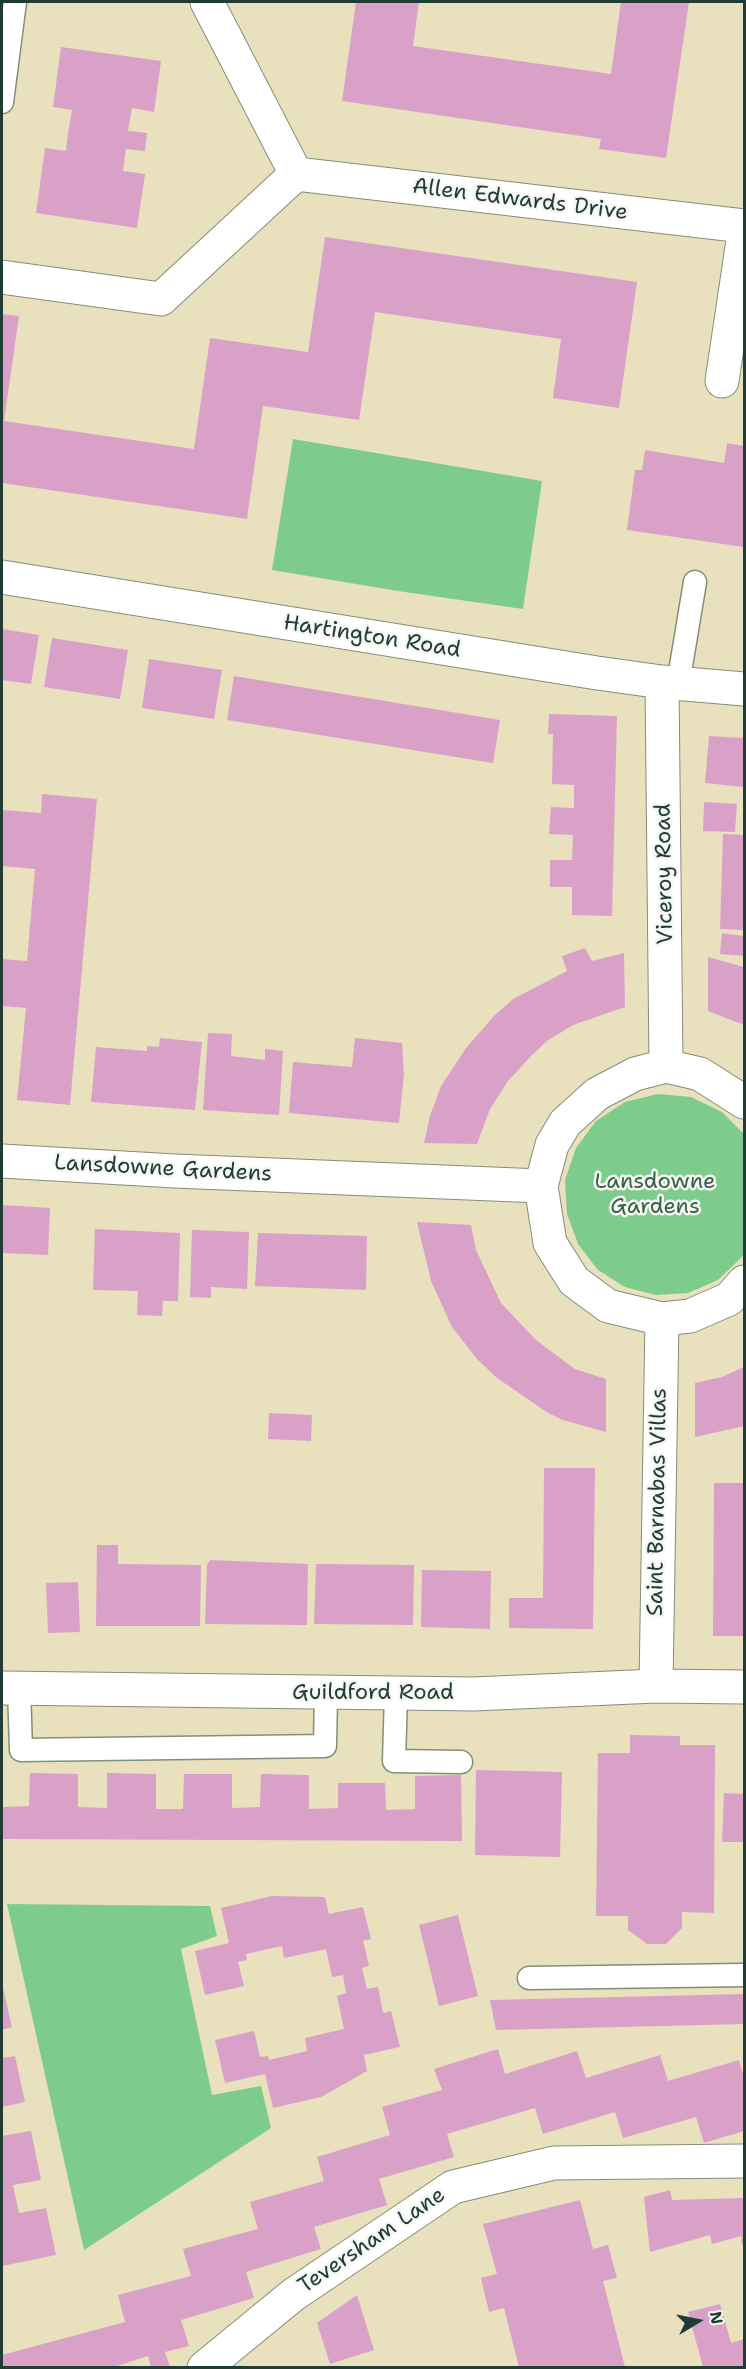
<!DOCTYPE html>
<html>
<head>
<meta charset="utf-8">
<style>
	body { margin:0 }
	#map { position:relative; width:746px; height:2369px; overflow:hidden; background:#e9e0be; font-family:"Shantell Sans",sans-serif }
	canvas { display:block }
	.frame { position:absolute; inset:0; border:3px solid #1f3d34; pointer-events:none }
	.north { position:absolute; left:668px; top:2291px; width:60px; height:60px; -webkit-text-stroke:4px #f6f6f2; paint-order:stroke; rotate:80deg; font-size:16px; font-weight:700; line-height:24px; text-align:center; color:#1f3d34 }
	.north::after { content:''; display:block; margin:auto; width:21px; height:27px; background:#1f3d34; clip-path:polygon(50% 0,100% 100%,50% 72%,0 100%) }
</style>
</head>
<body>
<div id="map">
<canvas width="746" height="2369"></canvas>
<div class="frame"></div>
<div class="north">N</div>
</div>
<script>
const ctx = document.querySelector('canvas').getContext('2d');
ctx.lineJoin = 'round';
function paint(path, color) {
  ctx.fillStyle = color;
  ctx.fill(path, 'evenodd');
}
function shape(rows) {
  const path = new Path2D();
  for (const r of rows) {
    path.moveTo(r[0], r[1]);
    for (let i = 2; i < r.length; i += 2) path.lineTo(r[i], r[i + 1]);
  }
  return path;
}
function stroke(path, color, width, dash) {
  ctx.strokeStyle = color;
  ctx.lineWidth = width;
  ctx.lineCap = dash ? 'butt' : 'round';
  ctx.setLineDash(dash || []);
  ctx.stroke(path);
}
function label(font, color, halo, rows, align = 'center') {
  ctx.font = font + ' "Shantell Sans",sans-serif';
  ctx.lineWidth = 5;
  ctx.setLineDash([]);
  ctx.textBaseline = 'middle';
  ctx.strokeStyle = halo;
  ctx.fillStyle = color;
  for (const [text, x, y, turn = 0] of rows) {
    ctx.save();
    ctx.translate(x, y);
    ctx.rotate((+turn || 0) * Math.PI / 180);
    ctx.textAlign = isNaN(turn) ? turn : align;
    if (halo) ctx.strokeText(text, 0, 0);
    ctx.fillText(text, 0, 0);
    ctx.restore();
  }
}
paint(shape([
	[293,439,542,481,523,609,398,591,272,570],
	[658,1094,691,1097,722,1112,744,1134,744,1255,718,1280,688,1293,656,1295,625,1287,598,1270,578,1244,567,1214,565,1180,576,1148,596,1121,625,1102],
	[7,1904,210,1906,217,1936,181,1949,212,2095,261,2086,271,2128,84,2250]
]), '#7ecc8b');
paint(shape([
	[356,2,419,2,413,46,611,74,621,2,689,2,666,158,599,149,601,139,342,101],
	[61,47,161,61,154,112,132,108,128,131,147,133,145,151,126,149,123,171,145,174,137,228,36,213,45,148,66,151,68,133,72,110,53,107],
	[325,237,637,282,619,408,553,398,561,339,375,312,359,420,263,406,247,519,2,483,2,314,19,316,4,421,194,449,210,338,308,352],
	[727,443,744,446,744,547,627,530,635,470,642,470,645,450,724,463],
	[2,629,39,635,31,684,2,680],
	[52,638,128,650,120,699,44,687],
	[149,659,222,670,214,719,142,708],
	[234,676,500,720,493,763,227,720],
	[549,714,617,716,612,916,572,915,572,887,550,887,550,860,572,860,573,835,549,834,551,807,574,808,574,785,552,784,553,734,548,734],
	[709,736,744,738,744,787,705,783],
	[42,794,97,799,70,1105,17,1100,26,1008,2,1006,2,959,27,961,35,869,2,866,2,810,41,813],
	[704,802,737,804,735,832,703,831],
	[723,834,744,835,744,930,720,929],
	[722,933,744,936,744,956,720,954],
	[585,948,592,961,624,953,625,1007,573,1025,547,1041,532,1055,508,1081,490,1109,477,1144,424,1143,430,1116,441,1086,466,1048,494,1016,513,999,567,971,562,956],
	[708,957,744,967,744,1025,708,1011],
	[208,1033,232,1034,231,1056,265,1060,265,1049,283,1051,279,1115,203,1110],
	[160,1038,202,1042,195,1110,91,1102,96,1047,147,1051,147,1046,159,1047],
	[355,1038,402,1043,404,1074,399,1123,289,1113,293,1062,352,1067],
	[2,1205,50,1208,48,1255,2,1253],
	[417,1222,471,1225,476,1250,501,1303,536,1340,560,1358,575,1369,606,1379,606,1432,563,1420,548,1413,497,1378,477,1359,452,1327,431,1281],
	[95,1229,180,1233,178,1301,163,1301,162,1316,137,1315,138,1291,93,1290],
	[192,1230,249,1232,247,1289,211,1287,211,1298,190,1297],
	[258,1233,367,1236,366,1290,255,1286],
	[744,1367,744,1426,695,1437,695,1383,722,1377],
	[269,1413,312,1415,311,1441,268,1439],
	[544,1468,595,1468,593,1629,509,1628,509,1598,543,1598],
	[714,1483,744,1483,744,1636,713,1636],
	[97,1545,118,1545,118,1564,201,1565,200,1626,96,1626],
	[210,1560,308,1564,307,1625,205,1624,207,1565],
	[316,1564,414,1565,413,1625,314,1624],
	[422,1570,491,1571,490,1629,421,1627],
	[78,1582,80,1632,48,1633,46,1583],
	[630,1735,680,1736,680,1745,715,1745,714,1913,682,1912,682,1928,666,1944,647,1944,628,1930,628,1916,596,1916,598,1753,630,1753],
	[476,1770,562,1772,560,1857,475,1855],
	[30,1773,78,1774,78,1807,107,1808,107,1773,156,1774,156,1809,183,1809,184,1774,232,1774,232,1808,260,1807,261,1774,309,1775,309,1809,338,1808,338,1783,385,1783,386,1810,415,1809,415,1776,461,1775,462,1841,2,1839,2,1807,29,1806],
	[724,1793,744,1794,744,1842,722,1842],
	[272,1896,325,1897,329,1914,363,1907,371,1939,363,1941,369,1966,362,1968,367,1989,378,1987,383,2013,391,2011,400,2047,364,2055,367,2071,321,2097,273,2108,265,2074,225,2083,215,2040,254,2031,260,2057,268,2056,269,2060,307,2051,305,2038,344,2029,337,1996,346,1993,343,1975,332,1977,326,1949,284,1958,282,1946,246,1954,247,1960,238,1962,244,1986,205,1995,195,1951,229,1943,221,1908],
	[458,1915,478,1996,439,2006,419,1925],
	[2,1983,12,2027,2,2030],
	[744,1994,744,2024,496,2030,490,2000],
	[498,2049,505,2074,577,2051,586,2078,660,2055,668,2081,739,2060,744,2078,744,2131,704,2143,696,2117,623,2138,615,2112,543,2134,535,2108,447,2134,454,2157,379,2179,387,2205,314,2227,321,2249,246,2272,254,2298,181,2320,189,2346,165,2352,170,2367,151,2367,148,2356,114,2367,2,2367,2,2355,125,2322,118,2295,191,2276,183,2249,258,2229,250,2202,324,2181,317,2157,390,2135,382,2107,442,2090,434,2069],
	[15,2056,25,2102,2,2107,2,2058],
	[31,2131,41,2180,13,2185,19,2213,46,2208,56,2255,2,2266,2,2136],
	[670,2190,672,2200,744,2198,744,2244,742,2245,741,2236,712,2244,710,2235,650,2252,644,2197],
	[580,2200,593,2249,608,2245,617,2278,603,2281,625,2367,519,2367,504,2308,489,2312,481,2278,497,2274,483,2224],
	[357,2295,374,2350,330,2364,317,2323],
	[720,2304,731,2343,744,2339,744,2367,703,2367,688,2312]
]), '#d9a1c8');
const lane = shape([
	[2,102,15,2],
	[678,684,695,582],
	[19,1688,21,1750,325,1746,326,1694],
	[396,1694,394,1761,461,1762],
	[529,1978,744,1975]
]);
const street = shape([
	[296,174,744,226],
	[2,277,161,299,296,174,207,2],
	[722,381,744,234],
	[2,577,597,673,662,682,744,689],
	[662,682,666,1066],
	[744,1102,700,1074,666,1066,635,1074,597,1094,565,1123,552,1145,541,1186,550,1243,574,1281,608,1306,662,1319,690,1316,729,1299,744,1282],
	[2,1161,175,1171,541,1186],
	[656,1686,662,1319],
	[2,1688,474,1694,656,1686,744,1687],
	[204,2368,293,2295,453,2187,554,2163,744,2161]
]);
stroke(lane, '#848e79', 25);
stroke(street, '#848e79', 35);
stroke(lane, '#fff', 22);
stroke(street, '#fff', 33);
label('22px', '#1f3d34', '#f6f6f2', [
	["Allen Edwards Drive",520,200,7],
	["Hartington Road",372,637,9],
	["Viceroy Road",665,874,-91],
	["Lansdowne Gardens",163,1169,3],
	["Saint Barnabas Villas",658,1502,-89],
	["Guildford Road",373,1693],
	["Teversham Lane",372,2241,-34]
]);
label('22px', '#37614a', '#f6f6f2', [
	["Lansdowne",655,1182],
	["Gardens",655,1207]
]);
</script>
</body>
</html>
